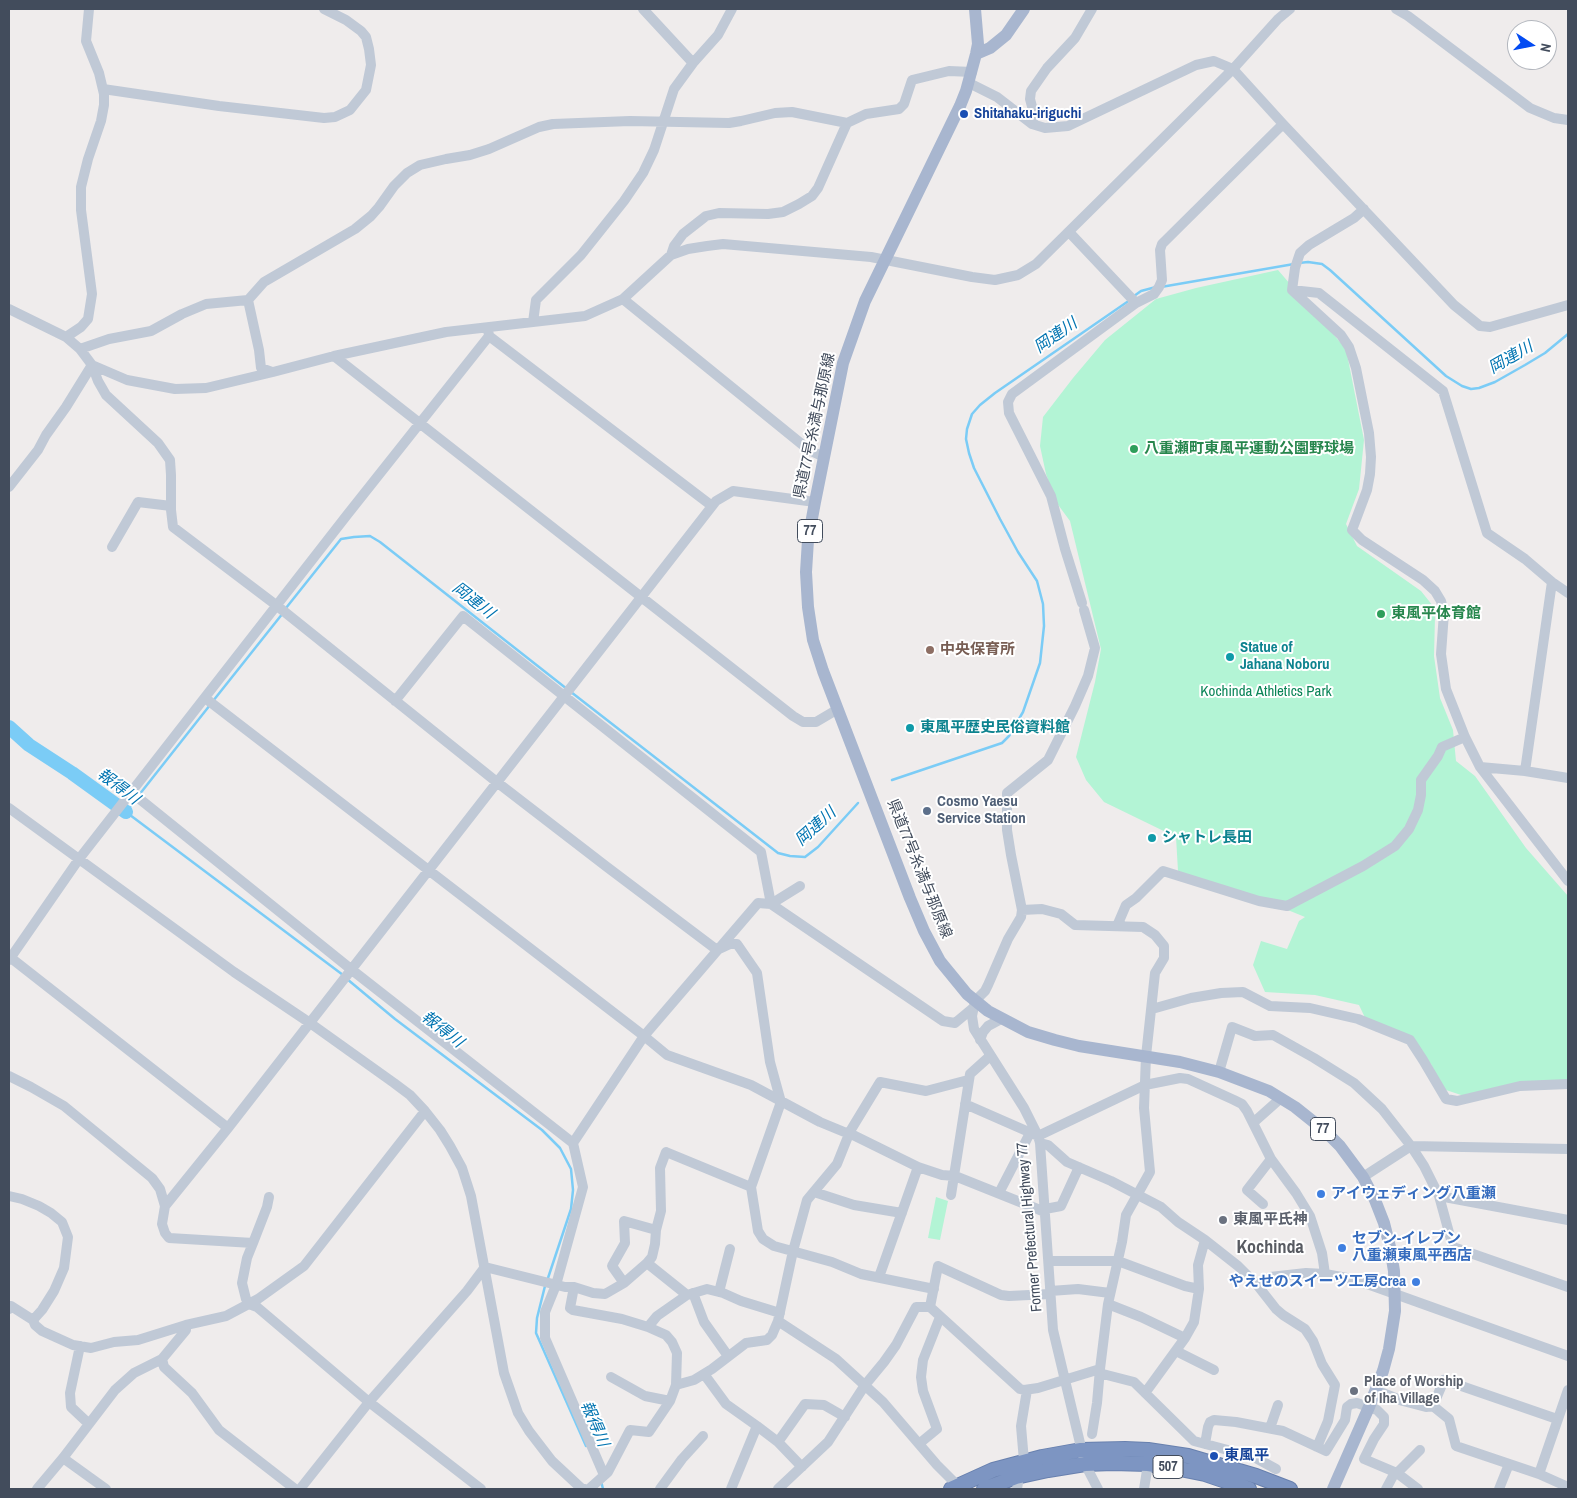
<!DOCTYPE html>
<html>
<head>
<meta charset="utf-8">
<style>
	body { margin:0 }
	#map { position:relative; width:1577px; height:1498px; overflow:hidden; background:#efecec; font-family:"Archivo Narrow",sans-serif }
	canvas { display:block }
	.frame { position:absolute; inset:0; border:10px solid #424c5c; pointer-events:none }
	.north { position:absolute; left:1507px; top:20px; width:50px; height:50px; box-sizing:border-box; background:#fff; border:1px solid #b3b7be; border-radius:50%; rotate:101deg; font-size:14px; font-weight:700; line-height:20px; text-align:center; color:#424c5c }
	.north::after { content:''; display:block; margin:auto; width:18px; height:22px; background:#034bf2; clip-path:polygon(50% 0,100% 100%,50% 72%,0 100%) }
</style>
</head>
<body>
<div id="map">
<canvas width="1577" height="1498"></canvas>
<div class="frame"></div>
<div class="north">N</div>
</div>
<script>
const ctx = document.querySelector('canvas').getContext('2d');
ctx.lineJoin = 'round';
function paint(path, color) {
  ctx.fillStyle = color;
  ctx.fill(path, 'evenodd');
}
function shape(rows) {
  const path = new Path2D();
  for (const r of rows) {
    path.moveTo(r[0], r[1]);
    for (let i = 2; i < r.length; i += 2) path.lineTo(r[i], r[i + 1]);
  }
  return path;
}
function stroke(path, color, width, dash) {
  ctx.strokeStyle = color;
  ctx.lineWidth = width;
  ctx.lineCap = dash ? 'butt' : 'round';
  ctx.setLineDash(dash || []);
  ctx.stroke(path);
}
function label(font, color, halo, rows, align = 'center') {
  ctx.font = font + ' "Archivo Narrow","Noto Sans JP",sans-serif';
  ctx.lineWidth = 4;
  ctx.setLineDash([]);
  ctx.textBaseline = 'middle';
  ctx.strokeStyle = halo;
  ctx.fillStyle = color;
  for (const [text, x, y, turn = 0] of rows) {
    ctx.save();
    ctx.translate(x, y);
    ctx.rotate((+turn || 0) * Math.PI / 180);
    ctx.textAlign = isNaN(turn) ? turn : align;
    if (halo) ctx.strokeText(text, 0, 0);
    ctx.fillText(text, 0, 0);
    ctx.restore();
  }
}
paint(shape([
	[1278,270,1346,349,1364,440,1359,489,1346,524,1357,546,1421,591,1433,606,1435,617,1434,656,1440,698,1453,730,1456,761,1475,776,1526,848,1568,896,1568,1081,1464,1096,1443,1089,1431,1064,1408,1037,1368,1024,1359,1005,1315,995,1265,992,1253,965,1261,941,1287,949,1299,921,1305,917,1273,904,1178,871,1176,837,1104,802,1086,780,1076,757,1095,682,1101,649,1070,521,1056,502,1046,474,1040,446,1043,417,1073,378,1105,340,1156,299,1196,288],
	[936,1197,948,1201,940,1240,928,1238]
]), '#b3f4d5');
stroke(shape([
	[1299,263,1308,262,1322,264,1330,270,1446,376,1462,386,1471,389,1479,388,1495,382,1525,365,1545,353,1568,334],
	[1161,287,1294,264],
	[1134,296,1141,291,1156,287],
	[286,608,341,539,354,537,370,536,380,542,567,689],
	[571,692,778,853,790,856,805,857,818,847,858,803],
	[213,701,283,613],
	[892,780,1002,743,1009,736,1023,712,1040,663,1044,626,1043,604,1037,581,1018,552,1000,519,974,468,969,453,966,439,967,429,972,414,980,405,995,393,1130,300],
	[139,795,210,705],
	[136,800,126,812,343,975],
	[347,979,395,1019,542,1130,560,1148,571,1169,573,1190,571,1209,547,1281],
	[545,1286,537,1318,536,1333,586,1446],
	[601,1481,603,1489]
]), '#7bccf6', 2.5);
stroke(shape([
	[9,727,29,745,72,773,126,812]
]), '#7bccf6', 14);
const highway = shape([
	[951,1489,993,1470,1042,1457,1081,1450,1125,1449,1148,1450,1188,1456,1256,1476,1290,1489],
	[984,1489,1016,1477,1048,1470,1085,1464,1113,1463,1148,1464,1180,1469,1205,1474,1249,1489]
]);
stroke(highway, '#6880ae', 16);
stroke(shape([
	[643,9,693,63],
	[1396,9,1408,16,1530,108,1554,118,1568,120],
	[969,83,997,97,1032,124,1045,128,1068,126,1196,65,1214,61,1233,69,1283,124,1454,305,1480,326,1490,327,1568,305],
	[103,89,219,106,324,118,335,117,350,110,366,90,371,65,369,49,366,37,361,31,346,20,324,9],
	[1032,124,1034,114,1030,99,1031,91,1047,68,1075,38,1092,9],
	[1069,232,1136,303],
	[671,255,674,246,683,234,706,216,719,213,768,214,783,212,799,204,812,196,818,188,847,123],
	[1292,290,1341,335,1349,347,1356,368,1369,433,1371,457,1370,474,1367,490,1352,530,1362,540,1423,580,1435,591,1441,601,1444,613,1441,654,1446,689,1465,737,1480,767,1568,881],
	[1292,290,1319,293,1443,391,1487,533,1525,559,1552,582,1568,593],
	[1292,290,1295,268,1300,253,1309,245,1354,218,1364,209],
	[623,299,809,450,824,457],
	[248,300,259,350,261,368,272,372],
	[9,309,66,337,80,349,92,365,127,380,175,389,206,388,273,372,334,356,446,332,585,316,623,299,671,255,688,249,707,246,723,244,871,257,972,277,995,280,1018,275,1036,264,1233,69,1278,19,1290,9],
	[533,322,536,300,581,255,624,201,643,173,654,150,674,89,693,63,718,35,732,9],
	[488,329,489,336,712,506],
	[66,337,81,327,88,319,92,294,81,210,81,187,88,159,101,121,104,105,104,94,99,73,86,41,89,9],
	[80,349,109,339,151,331,182,314,206,304,248,300,264,282,355,229,371,216,379,207,394,186,407,173,420,165,446,159,470,155,489,149,539,127,553,124,630,121,729,123,741,121,775,113,792,112,847,123,866,114,899,109,904,104,912,80,949,71,972,72],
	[334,356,793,716,803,722,816,722,838,709],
	[92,365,98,381,106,395,158,443,170,460,171,475,171,510,173,527,276,605,498,783,607,867,717,950],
	[9,487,38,450,46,435,66,407,92,365],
	[112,547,138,502,171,506],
	[1082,603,1065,549,1051,496,1009,413,1008,402,1012,394,1136,303,1154,294,1159,287,1162,280,1160,250,1162,244,1283,124],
	[1084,610,1095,648,1088,676,1075,706,1048,760,1007,793,1007,830,1011,855,1022,910,1021,917,1008,939,988,985,985,991,975,1001,972,1016,974,1029,1024,1108,1038,1136,1040,1143,1053,1330,1085,1464,1098,1489],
	[205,698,644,1036,667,1055,751,1085,820,1122,849,1134,837,1164,807,1200,793,1251,778,1321,772,1335,767,1340,746,1343,712,1369,694,1380,676,1385,670,1401,649,1432,630,1430,608,1472,589,1489],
	[395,701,463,616,761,852,771,904,943,1021,955,1023,973,1008],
	[1480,767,1525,771,1568,778],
	[1525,771,1552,582],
	[131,792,352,970,573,1143,583,1187,556,1285,545,1312,545,1338,604,1475],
	[9,808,234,972,310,1023,394,1083,410,1095,425,1111,440,1130,450,1146,462,1168,471,1196,504,1373,518,1413,529,1431,552,1461,581,1488,585,1489],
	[1022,910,1042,909,1061,914,1075,925,1143,927,1155,935,1164,946,1164,958,1155,973,1146,1056,1144,1108,1150,1172,1126,1215,1122,1242,1108,1304,1100,1369,1097,1403,1092,1434],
	[1117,926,1126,905,1136,898,1163,871,1259,901,1287,906,1363,866,1395,846,1409,829,1418,810,1421,795,1421,780,1438,756,1442,747,1465,737],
	[717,950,730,944,737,944,757,973,770,1062,781,1102,751,1187,758,1231,763,1239,774,1246,832,1262,861,1274,934,1289],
	[11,958,228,1128],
	[9,960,79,859,347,515,489,336],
	[1152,1009,1191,998,1221,993,1243,992,1270,1006,1310,1008,1358,1019,1410,1040,1423,1060,1446,1099,1457,1101,1520,1086,1568,1084],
	[980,1040,983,1032,988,1026,1001,1019],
	[1219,1072,1232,1027,1255,1036,1273,1035,1314,1058,1354,1083,1382,1109,1411,1146,1424,1166,1439,1196,1453,1247,1568,1287],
	[9,1076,31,1087,64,1106,152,1178,160,1189,165,1206,162,1224,165,1233,169,1238,253,1243,247,1258,242,1283,246,1299,249,1304,257,1307,369,1402,481,1489],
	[968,1080,926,1091,880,1082,849,1133,918,1167,942,1175,955,1176,1045,1212],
	[965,1104,1038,1136,1145,1085,1180,1078,1188,1079,1234,1100,1242,1104,1247,1111,1271,1159,1296,1193,1310,1216,1322,1253,1325,1274],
	[1254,1122,1281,1098],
	[573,1143,644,1036,758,903,771,904,800,886],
	[1040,1143,1048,1145,1067,1162,1111,1181,1161,1207,1178,1222,1205,1240,1238,1266,1258,1286,1276,1309,1283,1315,1305,1329,1313,1341,1322,1364,1335,1385,1328,1421,1317,1447],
	[1363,1177,1411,1146,1568,1149],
	[814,1192,854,1205,902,1213],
	[999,1193,1030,1133],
	[951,1195,970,1074,990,1056],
	[9,1196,22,1199,39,1206,51,1213,62,1222,68,1237,64,1268,54,1291,42,1310,33,1320],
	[1439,1196,1568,1220],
	[1263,1204,1247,1190,1271,1159],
	[165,1206,228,1128,716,501,733,491,815,502],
	[1045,1209,1061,1206,1079,1167],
	[253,1243,267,1207,269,1197],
	[1049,1261,1118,1261,1185,1286,1199,1289],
	[647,1263,687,1295,707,1289,723,1293,741,1301,780,1313],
	[485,1267,565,1287,574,1287,593,1293,605,1294,624,1283,647,1263,652,1257,655,1244,656,1230,661,1211,660,1168,666,1152,751,1187],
	[879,1277,918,1167],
	[1270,1277,1306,1273,1325,1274,1347,1278,1370,1285,1568,1356],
	[624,1283,612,1266,625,1243,624,1221,656,1230],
	[574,1287,570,1308,573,1310,622,1319,648,1327],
	[1050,1291,1078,1289,1110,1293],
	[719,1292,730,1249],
	[693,1293,704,1322,728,1356],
	[1108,1304,1141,1317,1185,1338],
	[930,1307,938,1266,1001,1295,1009,1296,1050,1294],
	[9,1309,11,1306,33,1320,35,1325,42,1331,73,1345,91,1348,114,1342,138,1340,186,1325,226,1316,258,1299,304,1266,425,1111],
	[778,1321,836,1359,883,1402,937,1465,958,1486],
	[80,1346,70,1393,71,1407,89,1424],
	[1176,1351,1214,1370],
	[162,1359,164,1367,192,1393,219,1430,295,1489],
	[1099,1373,1134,1382,1194,1441,1254,1457,1276,1469],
	[704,1374,726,1404,757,1426],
	[611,1377,645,1396,670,1401],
	[676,1385,677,1353,672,1342,666,1335,648,1327,657,1316,687,1295],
	[1375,1390,1403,1401,1426,1407,1433,1406],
	[1145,1393,1185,1338,1194,1322,1199,1289,1198,1265,1205,1240],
	[1557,1419,1444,1380,1433,1406,1449,1419,1456,1446,1539,1474,1568,1487],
	[1270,1428,1278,1405],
	[778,1442,805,1404,824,1405,845,1417],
	[920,1443,937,1429,923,1391,921,1377,923,1360,940,1317],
	[1205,1444,1208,1427,1210,1422,1214,1420,1236,1422,1283,1431,1326,1451,1345,1420,1347,1407,1351,1404,1357,1403,1377,1410,1384,1417,1384,1424,1374,1439,1364,1459,1397,1473,1393,1476,1386,1489],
	[63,1458,106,1489],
	[1024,1461,1021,1426,1027,1390],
	[1539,1474,1568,1390],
	[37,1489,63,1458,115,1390,134,1373,162,1359,186,1330,186,1325],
	[300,1489,369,1402,467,1291,485,1267],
	[660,1489,682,1459,703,1436],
	[731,1489,757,1426,778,1442,802,1467],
	[778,1489,828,1442,865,1385,884,1362,896,1345,916,1307,930,1307,1020,1389,1024,1390,1038,1388,1100,1369],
	[1017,1489,1019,1476],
	[1144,1489,1148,1464],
	[1418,1489,1397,1473,1420,1450],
	[1499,1489,1509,1464]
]), '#c0c9d6', 10);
stroke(shape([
	[975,9,978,44,976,54,966,91,960,106,865,301,843,363,815,502,808,540,806,572,808,607,813,640,823,671,910,898,924,931,940,961,967,994,988,1011,1028,1032,1055,1040,1079,1046,1180,1062,1219,1072,1269,1091,1295,1107,1325,1131,1340,1146,1363,1177,1375,1200,1384,1223,1390,1247,1394,1271,1395,1311,1389,1349,1383,1371,1369,1407,1333,1489],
	[976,54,990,48,1006,35,1024,9]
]), '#a8b6cf', 12);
stroke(highway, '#7d95c2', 14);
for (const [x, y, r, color] of [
	[964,114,5,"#1a4fb4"],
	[1134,449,5,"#2e9e5b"],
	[1381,614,5,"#2e9e5b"],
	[930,650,5,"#8d6e63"],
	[1230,657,5,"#0f9aa8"],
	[910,728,5,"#0f9aa8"],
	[927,811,5,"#5c6f8a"],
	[1152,838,5,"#0f9aa8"],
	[1321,1194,5,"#3f7fe0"],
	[1223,1220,5,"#6b7280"],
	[1342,1248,5,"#3f7fe0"],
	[1416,1282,5,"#3f7fe0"],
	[1354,1391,5,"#6b7280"],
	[1214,1456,5,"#1a4fb4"]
]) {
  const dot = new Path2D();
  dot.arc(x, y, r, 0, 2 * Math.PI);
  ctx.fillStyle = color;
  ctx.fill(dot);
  stroke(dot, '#fff', 2);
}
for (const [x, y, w] of [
	[810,531,25],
	[1323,1129,25],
	[1168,1467,30]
]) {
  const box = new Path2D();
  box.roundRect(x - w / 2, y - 11.5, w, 23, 4);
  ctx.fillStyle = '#fff';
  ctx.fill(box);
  stroke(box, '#424c5c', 1);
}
label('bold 14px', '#424c5c', null, [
	["77",810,531],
	["77",1323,1129],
	["507",1168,1467]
]);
label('bold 15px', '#164399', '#fff', [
	["Shitahaku-iriguchi",974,114],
	["東風平",1224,1456]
], 'left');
label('15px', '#424c5c', '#fff', [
	["県道77号糸満与那原線",815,426,-78],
	["県道77号糸満与那原線",919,869,68],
	["Former Prefectural Highway 77",1030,1227,-95]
]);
label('bold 15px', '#27864d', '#fff', [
	["八重瀬町東風平運動公園野球場",1144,449],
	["東風平体育館",1391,614]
], 'left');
label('bold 15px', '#0d838f', '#fff', [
	["Statue of",1240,648],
	["Jahana Noboru",1240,665],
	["東風平歴史民俗資料館",920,728],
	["シャトレ長田",1162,838]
], 'left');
label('bold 15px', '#785e54', '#fff', [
	["中央保育所",940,650]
], 'left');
label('15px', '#0b8558', '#fff', [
	["Kochinda Athletics Park",1266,692]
]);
label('bold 15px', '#4e5e75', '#fff', [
	["Cosmo Yaesu",937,802],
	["Service Station",937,819]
], 'left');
label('bold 15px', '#366cbe', '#fff', [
	["アイウェディング八重瀬",1331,1194],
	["セブン-イレブン",1352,1239],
	["八重瀬東風平西店",1352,1256],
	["やえせのスイーツ工房Crea",1406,1282,"right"]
], 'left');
label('bold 15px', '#5b616d', '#fff', [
	["東風平氏神",1233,1220],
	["Place of Worship",1364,1382],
	["of Iha Village",1364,1399]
], 'left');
label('italic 16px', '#0074b1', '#fff', [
	["岡連川",1056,336,-35],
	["岡連川",1511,358,-30],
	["岡連川",473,601,38],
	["報得川",118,787,37],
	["岡連川",816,827,-42],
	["報得川",442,1030,38],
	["報得川",594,1424,67]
]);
label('bold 18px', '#585b62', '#fff', [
	["Kochinda",1270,1248]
]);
</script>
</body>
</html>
